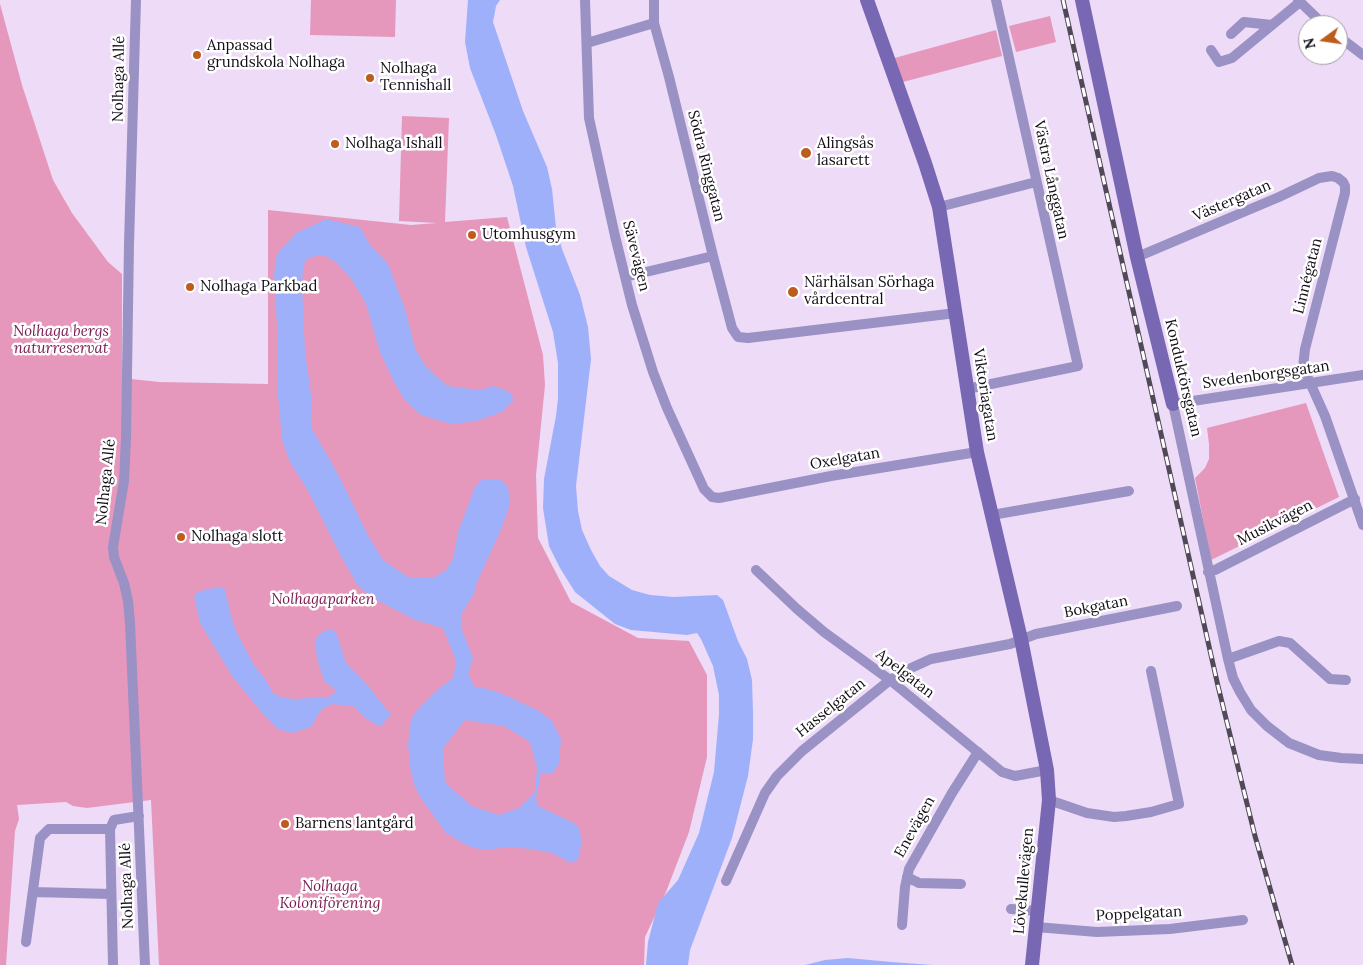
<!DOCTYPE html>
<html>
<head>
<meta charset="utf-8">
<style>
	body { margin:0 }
	#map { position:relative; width:1363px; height:965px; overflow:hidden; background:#eddbf8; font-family:Lora,serif }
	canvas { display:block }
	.north { position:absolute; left:1298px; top:15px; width:50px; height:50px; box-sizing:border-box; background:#fff; border:1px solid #a19ea2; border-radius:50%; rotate:256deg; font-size:14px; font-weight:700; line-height:20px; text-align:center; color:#130d16 }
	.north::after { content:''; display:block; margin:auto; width:18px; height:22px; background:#bd5c1d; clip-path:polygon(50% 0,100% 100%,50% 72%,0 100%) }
</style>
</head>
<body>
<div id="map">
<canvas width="1363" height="965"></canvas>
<div class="north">N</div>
</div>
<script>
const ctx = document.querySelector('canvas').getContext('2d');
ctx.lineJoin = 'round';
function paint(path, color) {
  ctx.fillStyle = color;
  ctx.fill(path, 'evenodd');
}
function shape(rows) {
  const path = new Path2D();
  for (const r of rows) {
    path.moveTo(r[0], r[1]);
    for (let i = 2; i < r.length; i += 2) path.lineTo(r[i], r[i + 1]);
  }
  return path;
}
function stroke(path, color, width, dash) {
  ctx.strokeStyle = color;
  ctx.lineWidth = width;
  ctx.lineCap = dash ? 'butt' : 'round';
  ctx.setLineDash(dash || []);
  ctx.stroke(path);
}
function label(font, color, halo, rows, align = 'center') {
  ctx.font = font + ' Lora,serif';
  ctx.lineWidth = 5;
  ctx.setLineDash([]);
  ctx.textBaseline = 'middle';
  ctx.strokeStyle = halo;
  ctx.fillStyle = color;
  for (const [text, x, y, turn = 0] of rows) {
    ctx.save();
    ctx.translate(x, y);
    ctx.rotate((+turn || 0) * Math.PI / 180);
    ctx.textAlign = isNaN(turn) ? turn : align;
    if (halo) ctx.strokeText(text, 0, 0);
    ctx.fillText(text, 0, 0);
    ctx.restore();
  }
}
paint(shape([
	[311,0,396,0,395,37,310,35],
	[0,4,22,85,53,180,72,213,108,262,122,274,122,378,159,382,268,384,268,210,411,225,437,223,399,221,402,116,449,118,445,222,507,217,543,355,545,385,536,475,538,538,571,602,638,638,689,641,707,675,707,757,689,832,666,892,645,937,644,965,159,965,151,800,87,808,73,806,66,802,17,805,19,819,15,831,6,965,0,965],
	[1050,16,1056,42,1016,52,1009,26],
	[996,30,1002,56,899,83,891,59],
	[1306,403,1339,497,1211,560,1195,478,1205,468,1209,459,1209,444,1207,428]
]), '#e697bc');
paint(shape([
	[468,0,500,0,496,6,493,22,523,111,547,167,552,189,556,228,562,249,580,295,588,327,591,359,576,486,578,511,582,530,591,550,600,566,609,576,632,590,650,595,673,597,717,595,723,600,738,641,747,659,752,680,753,712,753,739,748,776,732,838,690,950,688,965,646,965,648,942,658,903,678,880,699,833,714,772,719,714,719,695,713,666,701,639,697,633,687,635,631,630,615,624,575,592,560,568,549,546,543,508,544,479,556,416,558,398,558,363,553,332,526,247,513,186,496,135,470,68,465,42],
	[326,219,360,227,370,245,388,264,405,309,415,348,424,364,437,377,448,386,479,390,494,386,505,390,512,394,513,401,502,412,476,421,451,424,421,415,404,399,393,380,380,352,366,304,352,280,337,263,324,255,316,256,307,259,303,267,302,285,305,352,311,394,311,427,339,476,369,537,383,560,408,577,433,578,446,570,453,559,458,532,475,487,481,480,499,479,508,486,510,504,500,532,477,582,474,594,462,613,462,630,473,658,468,674,475,687,488,689,505,695,539,711,552,721,561,739,559,763,553,774,541,773,536,799,538,806,572,822,579,828,582,841,578,860,571,863,552,853,531,849,508,847,484,850,468,846,446,833,420,797,414,784,410,767,408,745,411,719,418,709,437,690,453,678,456,661,443,628,415,620,373,598,358,586,342,558,308,491,290,462,282,440,277,384,278,343,274,274,277,254,296,233],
	[465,720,504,726,530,742,537,768,535,792,519,808,499,815,472,806,445,783,443,748],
	[224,587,233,623,238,635,254,665,265,679,273,693,281,697,294,699,328,697,337,691,324,681,317,659,315,640,322,632,331,629,336,632,346,663,370,688,391,715,380,727,364,717,353,706,332,704,321,710,311,727,292,733,278,729,264,715,232,676,200,623,194,596,198,592,208,589],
	[848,958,891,962,933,965,805,965,825,960]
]), '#9eb0fa');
stroke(shape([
	[136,0,129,244,126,438,124,481,113,547,114,557,124,583,128,601,130,623,145,965],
	[585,0,589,118,615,236,632,305,653,372,667,408,704,489,712,497,719,498,831,476,977,452],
	[654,0,654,23,669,77,713,256,732,328,738,337,748,338,956,313],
	[1298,0,1324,25],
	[1231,34,1244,22,1272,25],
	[1338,36,1363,55],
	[587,43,654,23],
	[1211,50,1219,62,1232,58,1300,2],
	[939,207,1036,182],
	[1137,257,1279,197,1319,178,1332,176,1338,178,1343,182,1345,186,1345,193,1305,349,1303,367,1325,416,1363,525],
	[625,277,713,256],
	[1363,375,1173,404,1228,659,1233,678,1240,692,1251,710,1267,726,1289,743,1319,755,1341,758,1363,759],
	[967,389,1078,366,996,0],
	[992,515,1129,491],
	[756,570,797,609,824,632,890,680,1002,772,1015,776,1047,770],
	[1208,572,1215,570,1355,499],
	[1228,659,1279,641,1290,643,1330,679,1346,680],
	[1049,800,1087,813,1114,817,1126,816,1151,812,1179,804,1151,671],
	[907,877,919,883,961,884],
	[726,881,765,793,777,776,802,751,890,680,911,668,931,659,1010,644,1036,634,1177,606],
	[33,892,111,894],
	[1011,909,1037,911],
	[902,925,905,887,909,869,952,793,978,752],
	[1036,927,1097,932,1170,929,1243,920],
	[26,942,40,838,49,829,110,829],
	[113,965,110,829,114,820,139,816]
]), '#9a91c4', 10);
stroke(shape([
	[867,0,925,163,939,207,977,452,1021,639,1047,770,1049,800,1032,965],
	[1082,0,1137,257,1173,404]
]), '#7867b2', 14);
const rail = shape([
	[1063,0,1218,686,1255,836,1292,965]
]);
stroke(rail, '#524958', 5);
stroke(rail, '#fff', 3, [9]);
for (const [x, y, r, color] of [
	[197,55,5,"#bd5c1d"],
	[370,78,5,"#bd5c1d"],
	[335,144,5,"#bd5c1d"],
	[806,153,6,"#bd5c1d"],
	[472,235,5,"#bd5c1d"],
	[190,287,5,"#bd5c1d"],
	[793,292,6,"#bd5c1d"],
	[181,537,5,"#bd5c1d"],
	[285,824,5,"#bd5c1d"]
]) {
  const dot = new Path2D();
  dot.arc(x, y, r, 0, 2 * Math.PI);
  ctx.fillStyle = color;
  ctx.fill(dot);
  stroke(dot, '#fff', 2);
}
label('15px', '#130d16', '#fff', [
	["Anpassad",207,46],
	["grundskola Nolhaga",207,63],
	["Nolhaga",380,69],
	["Tennishall",380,86],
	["Nolhaga Ishall",345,144],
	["Alingsås",817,144],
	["lasarett",817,161],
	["Utomhusgym",482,235],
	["Närhälsan Sörhaga",804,283],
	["vårdcentral",804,300],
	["Nolhaga Parkbad",200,287],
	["Nolhaga slott",191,537],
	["Barnens lantgård",295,824]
], 'left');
label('15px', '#130d16', '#fff', [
	["Nolhaga Allé",119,79,-89],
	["Södra Ringgatan",706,166,76],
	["Västra Långgatan",1051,180,78],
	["Västergatan",1232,201,-23],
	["Sävevägen",636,256,76],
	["Linnégatan",1308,276,-76],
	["Svedenborgsgatan",1266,375,-8],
	["Konduktörsgatan",1183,378,77],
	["Viktoriagatan",985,395,81],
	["Oxelgatan",845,459,-10],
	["Nolhaga Allé",106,482,-84],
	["Musikvägen",1275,523,-27],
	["Bokgatan",1096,607,-11],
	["Apelgatan",905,674,38],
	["Hasselgatan",831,708,-39],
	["Enevägen",915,827,-61],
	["Lövekullevägen",1024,881,-85],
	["Nolhaga Allé",127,886,-92],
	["Poppelgatan",1139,914,-3]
]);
label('italic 15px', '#781a50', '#fff', [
	["Nolhaga bergs",61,332],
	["naturreservat",61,349],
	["Nolhagaparken",323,600],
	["Nolhaga",330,887],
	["Koloniförening",330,904]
]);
</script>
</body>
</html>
